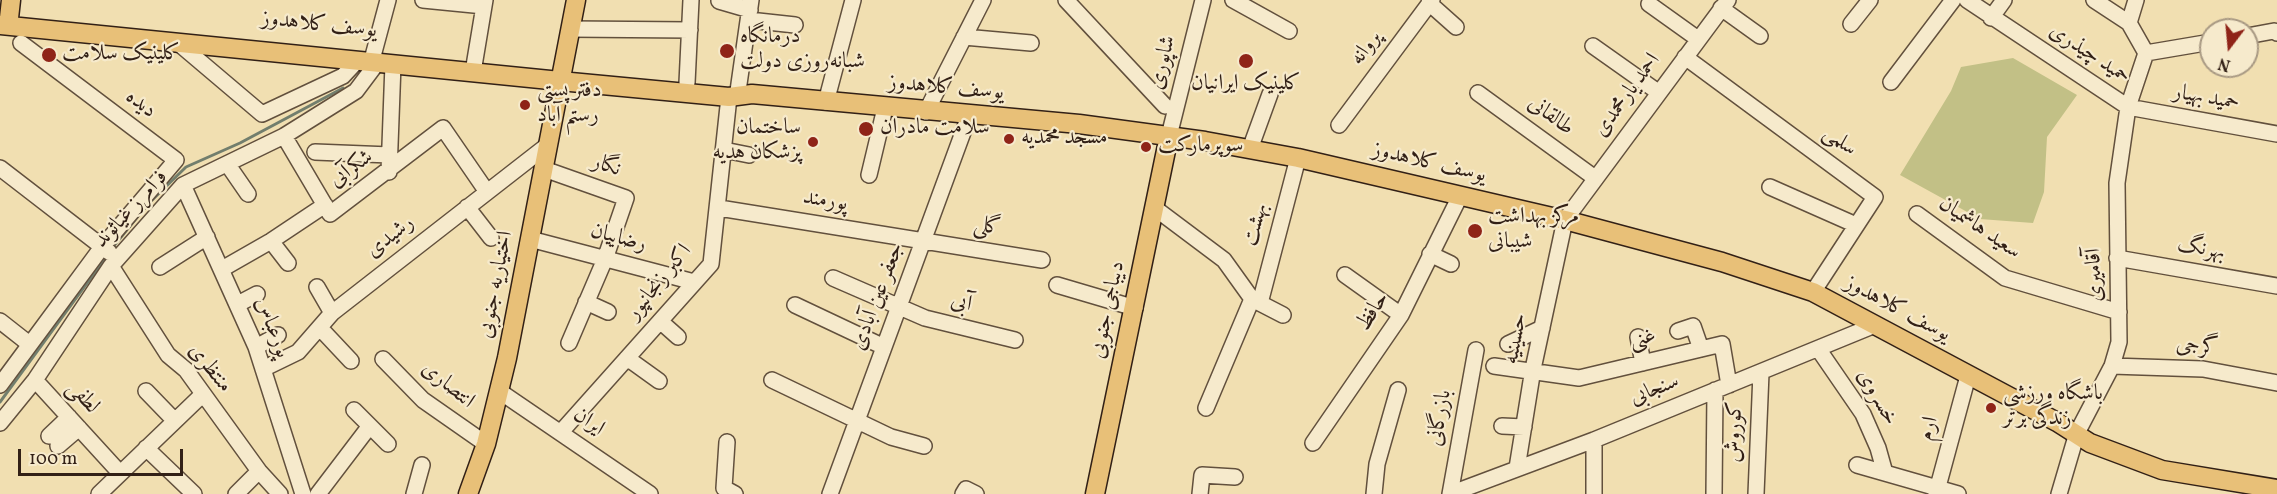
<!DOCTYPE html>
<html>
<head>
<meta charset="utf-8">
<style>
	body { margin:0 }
	#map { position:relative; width:2277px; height:494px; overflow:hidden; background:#f1dfb1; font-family:Vollkorn,serif }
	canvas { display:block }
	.north { position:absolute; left:2199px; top:18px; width:60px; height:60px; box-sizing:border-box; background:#f6eacc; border:2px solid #a89983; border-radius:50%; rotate:196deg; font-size:16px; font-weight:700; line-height:24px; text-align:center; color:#322016 }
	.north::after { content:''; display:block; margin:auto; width:21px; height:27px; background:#8f2418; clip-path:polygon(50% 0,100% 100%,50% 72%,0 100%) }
	.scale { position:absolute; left:18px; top:449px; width:165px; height:27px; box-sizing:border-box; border:3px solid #322016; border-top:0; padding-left:8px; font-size:18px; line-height:21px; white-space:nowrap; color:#322016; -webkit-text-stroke:4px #f6eacc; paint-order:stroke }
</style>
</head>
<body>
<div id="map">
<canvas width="2277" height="494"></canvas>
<div class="north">N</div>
<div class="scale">100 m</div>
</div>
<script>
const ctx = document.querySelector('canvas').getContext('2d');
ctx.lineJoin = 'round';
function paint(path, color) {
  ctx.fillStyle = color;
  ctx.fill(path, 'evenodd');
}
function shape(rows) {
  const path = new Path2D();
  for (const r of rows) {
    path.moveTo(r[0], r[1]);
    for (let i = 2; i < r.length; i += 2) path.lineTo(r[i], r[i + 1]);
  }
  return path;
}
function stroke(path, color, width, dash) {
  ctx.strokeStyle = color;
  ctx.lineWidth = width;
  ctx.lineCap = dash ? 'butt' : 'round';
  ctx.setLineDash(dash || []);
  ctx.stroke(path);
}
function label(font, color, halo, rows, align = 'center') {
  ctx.font = font + ' Vollkorn,Amiri,serif';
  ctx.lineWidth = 4.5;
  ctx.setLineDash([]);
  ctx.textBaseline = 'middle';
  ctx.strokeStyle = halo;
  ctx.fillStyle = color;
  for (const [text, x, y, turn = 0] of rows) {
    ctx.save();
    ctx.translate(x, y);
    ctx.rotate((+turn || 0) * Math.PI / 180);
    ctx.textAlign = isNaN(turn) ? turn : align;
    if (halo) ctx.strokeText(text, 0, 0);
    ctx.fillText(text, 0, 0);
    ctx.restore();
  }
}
paint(shape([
	[2013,58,2077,95,2047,137,2044,192,2033,223,1980,219,1900,175,1951,91,1961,67]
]), '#c2c086');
stroke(shape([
	[113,247,147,205,186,167,240,143,343,88],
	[0,402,106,257]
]), '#727e6d', 3);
const minor = shape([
	[423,0,484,6],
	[1066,0,1165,106],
	[1233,0,1289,31],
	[1967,0,2128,107,2277,134],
	[2094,0,2129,23],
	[719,1,750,10],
	[1429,3,1456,27],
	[1649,4,1698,39],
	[1721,8,1760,36],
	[1991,18,2004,0],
	[749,20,795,25],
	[1851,24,1870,0],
	[570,29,690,30],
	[2247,36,2274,31,2277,33],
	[964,37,1031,43],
	[177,42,262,114,343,76,357,61],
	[1593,46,1658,92],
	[2146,53,2211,42],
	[373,56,388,0],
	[1685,57,1875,197,1813,292],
	[473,72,485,0],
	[1891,82,1953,0],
	[687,83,691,0],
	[738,91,751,0],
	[1478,93,1595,178],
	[826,102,853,0],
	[926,112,983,0],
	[1339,125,1432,0],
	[284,136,330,214,443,128,487,192],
	[1169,136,1203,0],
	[1250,149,1270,94],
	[724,150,749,155],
	[315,152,390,155],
	[228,165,248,194],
	[0,168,109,252],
	[544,169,626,198,605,259,569,343],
	[389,172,393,64],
	[869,175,885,108],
	[183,185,256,347,303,494],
	[1770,187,1856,225],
	[467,207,491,238],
	[719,208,1042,260],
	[1156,209,1224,260,1252,299,1283,315],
	[1917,214,2005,278,2119,312],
	[530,239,694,282],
	[271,241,288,263],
	[1430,254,1451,264],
	[2117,258,2277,286],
	[111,266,168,355,186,370,259,471,280,494],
	[160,267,207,237],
	[222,269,271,241,325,205],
	[1345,275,1401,315],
	[833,278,925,318,1015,340],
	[1057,285,1135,308],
	[317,287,332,313],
	[586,302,608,312],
	[1260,303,1298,158],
	[238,304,257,294],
	[795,305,884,347],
	[0,321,28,343],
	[660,321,678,337],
	[320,328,351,361],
	[1678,331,1693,326,1701,349],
	[1638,337,1643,363],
	[1508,344,1542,328],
	[256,347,278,335],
	[1819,350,1863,414,1878,448,1885,473],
	[627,358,659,381],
	[383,359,423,400,486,444],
	[1494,366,1579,378,1722,344,1729,385],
	[2112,366,2203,369,2277,383],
	[263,369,298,352,332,313,549,144],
	[35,380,120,473],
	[772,380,891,437,924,446],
	[0,385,102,247,176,160,21,43],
	[146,391,175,421],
	[499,391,650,494],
	[1206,408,1252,299],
	[354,410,388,444],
	[0,423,35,380,111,266,183,185,284,136,356,91,377,63],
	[1502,426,1524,427],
	[561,432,711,264,729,97],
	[49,436,69,417],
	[727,442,724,488,735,494],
	[1313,443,1401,315,1460,196],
	[58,446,79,428],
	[146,448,194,494],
	[1857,465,1958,494],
	[1517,468,1533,369,1565,220,1728,0],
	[99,494,202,395],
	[236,494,259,471],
	[318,494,369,427],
	[414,494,422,465],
	[830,494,969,116],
	[963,494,966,489,976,494],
	[1200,494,1202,475,1235,477],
	[1374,494,1377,464,1398,390],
	[1450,494,1594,440,1875,325],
	[1450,494,1476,350],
	[1594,494,1594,440],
	[1714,494,1715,390],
	[1756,494,1761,373],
	[1936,494,1968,376],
	[2059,494,2077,433,2112,366,2119,342,2117,183,2128,107,2146,53,2129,23,2136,0]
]);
const major = shape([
	[9,18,11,0],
	[0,25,560,81,729,97,752,94,1079,124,1205,141,1298,158,1565,220,1722,262,1813,292,2057,422,2090,443,2162,470,2277,489],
	[468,494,486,444,507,358,576,0],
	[1095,494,1169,136]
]);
stroke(minor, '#62503d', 18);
stroke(major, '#322016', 21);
stroke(minor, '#f6eacc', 15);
stroke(major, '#e8c078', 18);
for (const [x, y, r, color] of [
	[727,51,8,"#8f2418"],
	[49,55,8,"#8f2418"],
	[1246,61,8,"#8f2418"],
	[525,105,6,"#8f2418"],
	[866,129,8,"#8f2418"],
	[1009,139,6,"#8f2418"],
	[813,142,6,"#8f2418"],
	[1146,147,6,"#8f2418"],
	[1475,231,8,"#8f2418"],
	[1991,408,6,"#8f2418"]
]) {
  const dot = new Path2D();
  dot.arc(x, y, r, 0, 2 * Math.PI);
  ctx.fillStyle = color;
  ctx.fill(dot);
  stroke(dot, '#f6eacc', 2);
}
label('22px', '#322016', '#f6eacc', [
	["یوسف کلاهدوز",319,26,6],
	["پروانه",1367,49,-53],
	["حمید چیذری",2089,55,33],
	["شاپوری",1164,63,-76],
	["یوسف کلاهدوز",946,89,5],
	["احمد یارمحمدی",1628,96,-54],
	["حمید بهیار",2206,99,10],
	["دیده",140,105,37],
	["طالقانی",1550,117,36],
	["سلمی",1839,142,36],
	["یوسف کلاهدوز",1429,164,13],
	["نگار",606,167,19],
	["شکرآبی",352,170,-36],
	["پورمند",825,202,9],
	["فرامرز غیاثوند",132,210,-47],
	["بهشت",1257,225,-75],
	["گلی",987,228,9],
	["سعید هاشمیان",1979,229,34],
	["رشیدی",391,238,-38],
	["رضاییان",618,239,15],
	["بهرنگ",2201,250,10],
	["آقامیری",2096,275,-92],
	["اکبر زنجانپور",660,283,-51],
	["اختیاریه جنوبی",497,285,-79],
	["جعفر عین آبادی",879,297,-69],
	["آبی",961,304,14],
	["دیباجی جنوبی",1109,310,-78],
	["یوسف کلاهدوز",1897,310,28],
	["حافظ",1374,312,-58],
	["پورعباس",271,328,69],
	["حسینیه",1517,339,-79],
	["غنی",1643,340,-13],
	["گرجی",2197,348,5],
	["منتظری",209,369,51],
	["انتصاری",447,386,39],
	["سنجابی",1655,391,-22],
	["لطفی",82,398,48],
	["خسروی",1876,398,60],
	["بازرگانی",1441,418,-80],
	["ایران",588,423,35],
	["ارم",1930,429,-75],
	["کوروش",1736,432,-88]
]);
label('22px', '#322016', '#f6eacc', [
	["درمانگاه",740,38],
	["شبانه‌روزی دولت",740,63],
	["کلینیک سلامت",62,55],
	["کلینیک ایرانیان",1246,85,"center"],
	["دفتر پستی",537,92],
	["رستم آباد",537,117],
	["ساختمان",801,129,"right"],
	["پزشکان هدیه",801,154,"right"],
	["سلامت مادران",880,129],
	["مسجد محمدیه",1021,139],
	["سوپرمارکت",1158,147],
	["مرکز بهداشت",1488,218],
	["شیبانی",1488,243],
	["باشگاه ورزشی",2003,395],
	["زندگی برتر",2003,420]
], 'left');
</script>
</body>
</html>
